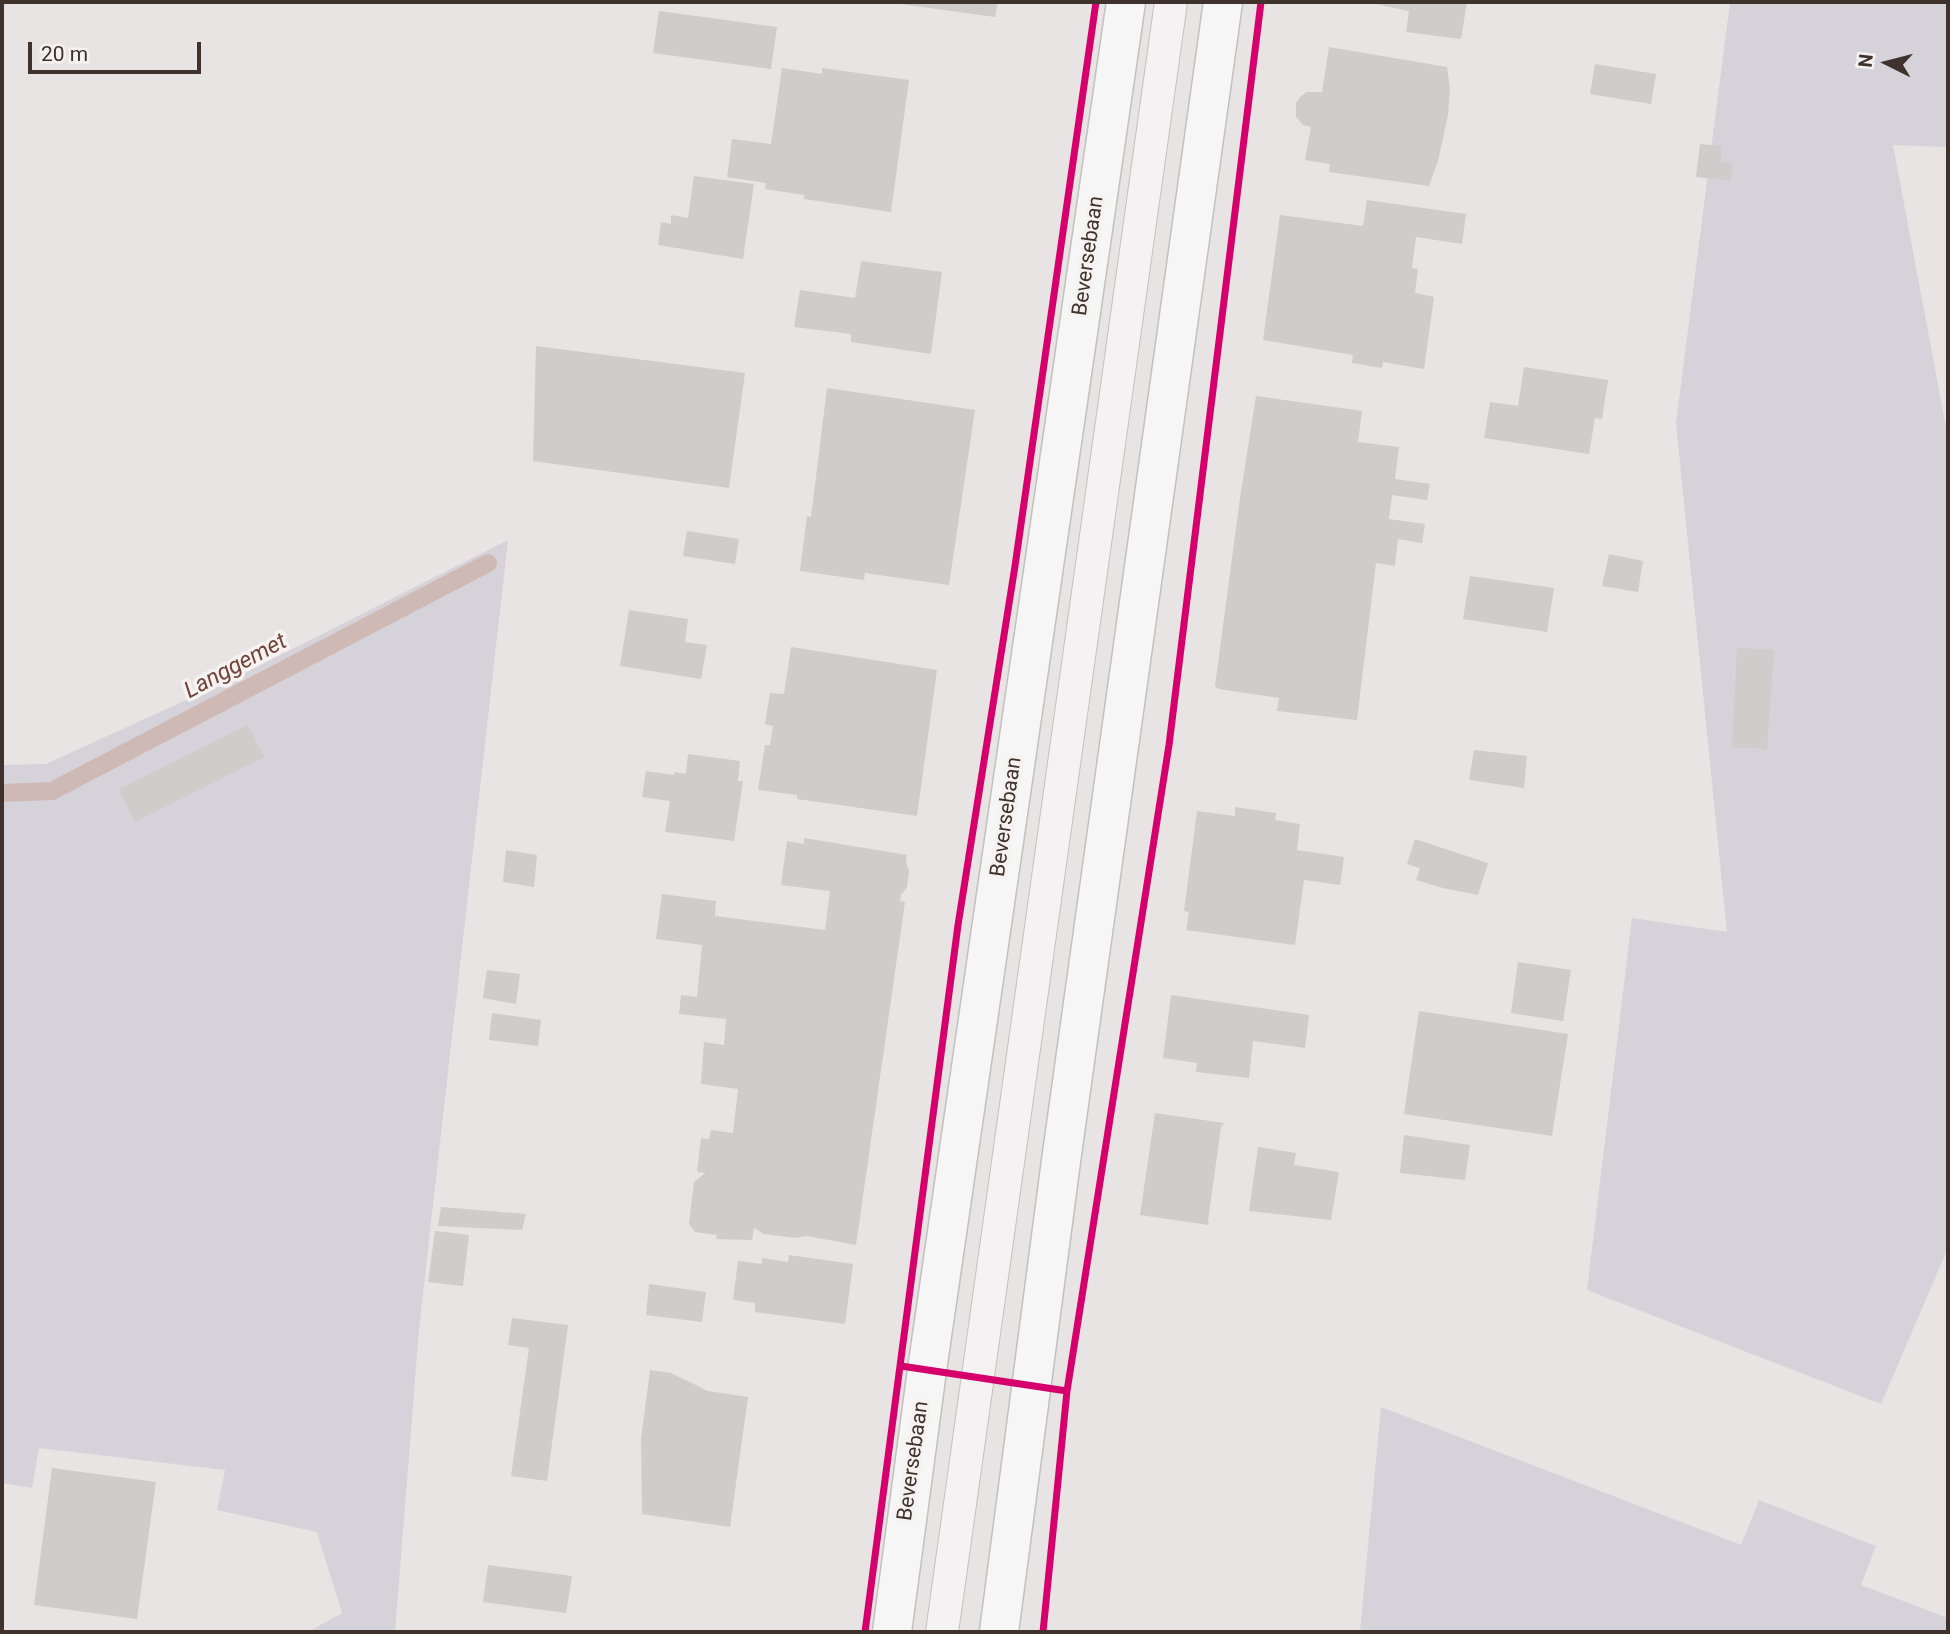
<!DOCTYPE html>
<html>
<head>
<meta charset="utf-8">
<style>
	body { margin:0 }
	#map { position:relative; width:1950px; height:1634px; overflow:hidden; background:#e7e4e3; font-family:Roboto,sans-serif }
	canvas { display:block }
	.frame { position:absolute; inset:0; border:4px solid #3f312b; pointer-events:none }
	.north { position:absolute; left:1852px; top:28px; width:70px; height:70px; -webkit-text-stroke:5px #f6f2f1; paint-order:stroke; rotate:276deg; font-size:19px; font-weight:700; line-height:28px; text-align:center; color:#3f312b }
	.north::after { content:''; display:block; margin:auto; width:24px; height:32px; background:#3f312b; clip-path:polygon(50% 0,100% 100%,50% 72%,0 100%) }
	.scale { position:absolute; left:28px; top:42px; width:173px; height:32px; box-sizing:border-box; border:4px solid #3f312b; border-top:0; padding-left:9px; font-size:21px; line-height:24px; white-space:nowrap; color:#3f312b; -webkit-text-stroke:5px #f6f2f1; paint-order:stroke }
</style>
</head>
<body>
<div id="map">
<canvas width="1950" height="1634"></canvas>
<div class="frame"></div>
<div class="north">N</div>
<div class="scale">20 m</div>
</div>
<script>
const ctx = document.querySelector('canvas').getContext('2d');
ctx.lineJoin = 'round';
function paint(path, color) {
  ctx.fillStyle = color;
  ctx.fill(path, 'evenodd');
}
function shape(rows) {
  const path = new Path2D();
  for (const r of rows) {
    path.moveTo(r[0], r[1]);
    for (let i = 2; i < r.length; i += 2) path.lineTo(r[i], r[i + 1]);
  }
  return path;
}
function stroke(path, color, width, dash) {
  ctx.strokeStyle = color;
  ctx.lineWidth = width;
  ctx.lineCap = dash ? 'butt' : 'round';
  ctx.setLineDash(dash || []);
  ctx.stroke(path);
}
function label(font, color, halo, rows, align = 'center') {
  ctx.font = font + ' Roboto,sans-serif';
  ctx.lineWidth = 7;
  ctx.setLineDash([]);
  ctx.textBaseline = 'middle';
  ctx.strokeStyle = halo;
  ctx.fillStyle = color;
  for (const [text, x, y, turn = 0] of rows) {
    ctx.save();
    ctx.translate(x, y);
    ctx.rotate((+turn || 0) * Math.PI / 180);
    ctx.textAlign = isNaN(turn) ? turn : align;
    if (halo) ctx.strokeText(text, 0, 0);
    ctx.fillText(text, 0, 0);
    ctx.restore();
  }
}
paint(shape([
	[1730,2,1948,2,1948,147,1893,145,1948,438,1948,1248,1881,1404,1587,1290,1632,918,1727,932,1676,423],
	[508,540,419,1329,395,1632,308,1632,342,1613,317,1532,217,1510,225,1470,39,1448,32,1488,2,1483,2,765,46,764,241,675],
	[1381,1407,1741,1545,1759,1500,1876,1546,1861,1585,1948,1618,1948,1632,1360,1632]
]), '#d6d2da');
stroke(shape([
	[2,793,52,791,488,563]
]), '#cfb9b4', 18);
paint(shape([
	[894,2,998,2,995,17,893,3],
	[1367,2,1467,2,1461,39,1406,32,1409,11],
	[659,11,777,27,771,69,653,53],
	[1329,47,1447,67,1450,88,1448,115,1438,161,1429,186,1329,172,1330,164,1305,160,1311,127,1303,125,1296,117,1296,103,1300,97,1307,92,1322,92],
	[1595,64,1656,74,1651,104,1590,94],
	[782,68,822,74,822,68,909,80,891,212,804,199,804,195,765,189,766,183,727,177,732,139,771,144],
	[1700,144,1721,146,1721,162,1732,163,1731,181,1696,177],
	[694,176,754,184,743,259,658,245,661,222,671,224,671,215,688,218],
	[1367,200,1466,214,1462,244,1416,237,1412,268,1418,269,1415,293,1434,297,1424,369,1383,362,1382,368,1352,363,1353,355,1263,340,1280,215,1363,226],
	[861,261,942,272,931,354,851,342,851,334,794,327,800,290,855,298],
	[536,346,745,373,729,488,533,461],
	[1524,367,1608,380,1602,419,1595,418,1589,454,1484,438,1490,402,1518,406],
	[827,388,975,410,949,585,865,573,864,580,800,571,807,516,811,517],
	[1256,396,1362,411,1358,442,1399,447,1395,479,1430,484,1427,500,1392,495,1389,519,1425,524,1422,543,1398,539,1395,566,1376,563,1357,720,1277,711,1279,698,1219,689,1215,686,1240,498],
	[687,531,739,539,735,564,683,556],
	[1609,554,1643,561,1638,592,1602,586],
	[1470,576,1554,588,1547,632,1463,619],
	[629,610,688,619,685,642,707,645,701,679,620,666],
	[791,647,937,670,917,816,797,799,797,795,758,790,765,745,770,745,773,726,765,724,770,693,784,694],
	[1737,648,1774,650,1767,749,1732,747],
	[248,725,264,757,135,822,119,789],
	[1474,750,1527,756,1524,788,1469,780],
	[688,754,740,761,738,781,743,781,734,841,665,832,670,801,642,797,646,771,674,775,674,772,686,774],
	[1235,807,1276,813,1275,820,1300,824,1297,850,1344,857,1340,885,1304,880,1295,945,1186,930,1189,912,1184,911,1197,811,1235,816],
	[804,838,907,855,906,863,909,871,907,887,901,895,900,901,905,902,856,1245,807,1236,795,1238,764,1234,754,1228,752,1240,716,1239,717,1235,695,1232,689,1224,694,1182,705,1173,697,1172,701,1138,709,1139,711,1130,733,1133,738,1089,701,1084,704,1042,724,1045,726,1019,679,1014,681,995,697,997,702,945,656,939,662,894,716,901,715,916,825,930,830,891,781,885,787,841,804,844],
	[1415,839,1488,863,1478,895,1443,888,1416,880,1420,868,1407,864],
	[506,850,537,855,534,887,503,882],
	[1518,962,1571,970,1563,1021,1511,1013],
	[487,970,520,974,516,1004,483,998],
	[1171,995,1309,1015,1305,1048,1253,1041,1249,1078,1196,1072,1197,1063,1163,1058],
	[1419,1011,1568,1034,1552,1136,1404,1114],
	[492,1013,541,1020,538,1046,489,1040],
	[1155,1113,1224,1123,1221,1127,1208,1221,1209,1225,1140,1215],
	[1404,1135,1470,1145,1465,1180,1400,1173],
	[1258,1147,1296,1153,1294,1165,1339,1172,1331,1220,1249,1211],
	[441,1207,526,1214,522,1230,438,1226],
	[435,1231,469,1235,463,1286,428,1282],
	[789,1255,853,1264,845,1324,755,1312,755,1303,733,1300,738,1261,762,1264,762,1258,788,1262],
	[649,1284,706,1292,702,1322,646,1315],
	[512,1318,568,1325,547,1481,511,1476,529,1348,508,1345],
	[650,1370,671,1373,708,1391,748,1397,730,1527,642,1514,641,1439],
	[52,1468,156,1482,137,1619,34,1605],
	[488,1565,572,1576,566,1613,483,1602]
]), '#cfcccb');
const lane = shape([
	[942,1632,1171,2]
]);
const secondary = shape([
	[892,1632,927,1370,1126,2],
	[999,1632,1061,1161,1223,2]
]);
stroke(lane, '#c3c0bf', 34);
stroke(secondary, '#c3c0bf', 41);
stroke(lane, '#f4f2f2', 32);
stroke(secondary, '#f6f6f6', 38);
stroke(shape([
	[901,1366,1067,1391],
	[865,1632,958,925,1015,566,1096,2],
	[1043,1632,1067,1391,1169,745,1261,2]
]), '#d6006c', 7);
label('21px', '#3f312b', '#f6f2f1', [
	["Beversebaan",1089,256,-82],
	["Beversebaan",1007,817,-82],
	["Beversebaan",914,1461,-82]
]);
label('italic 23px', '#6f4439', '#f6f2f1', [
	["Langgemet",236,667,-28]
]);
</script>
</body>
</html>
